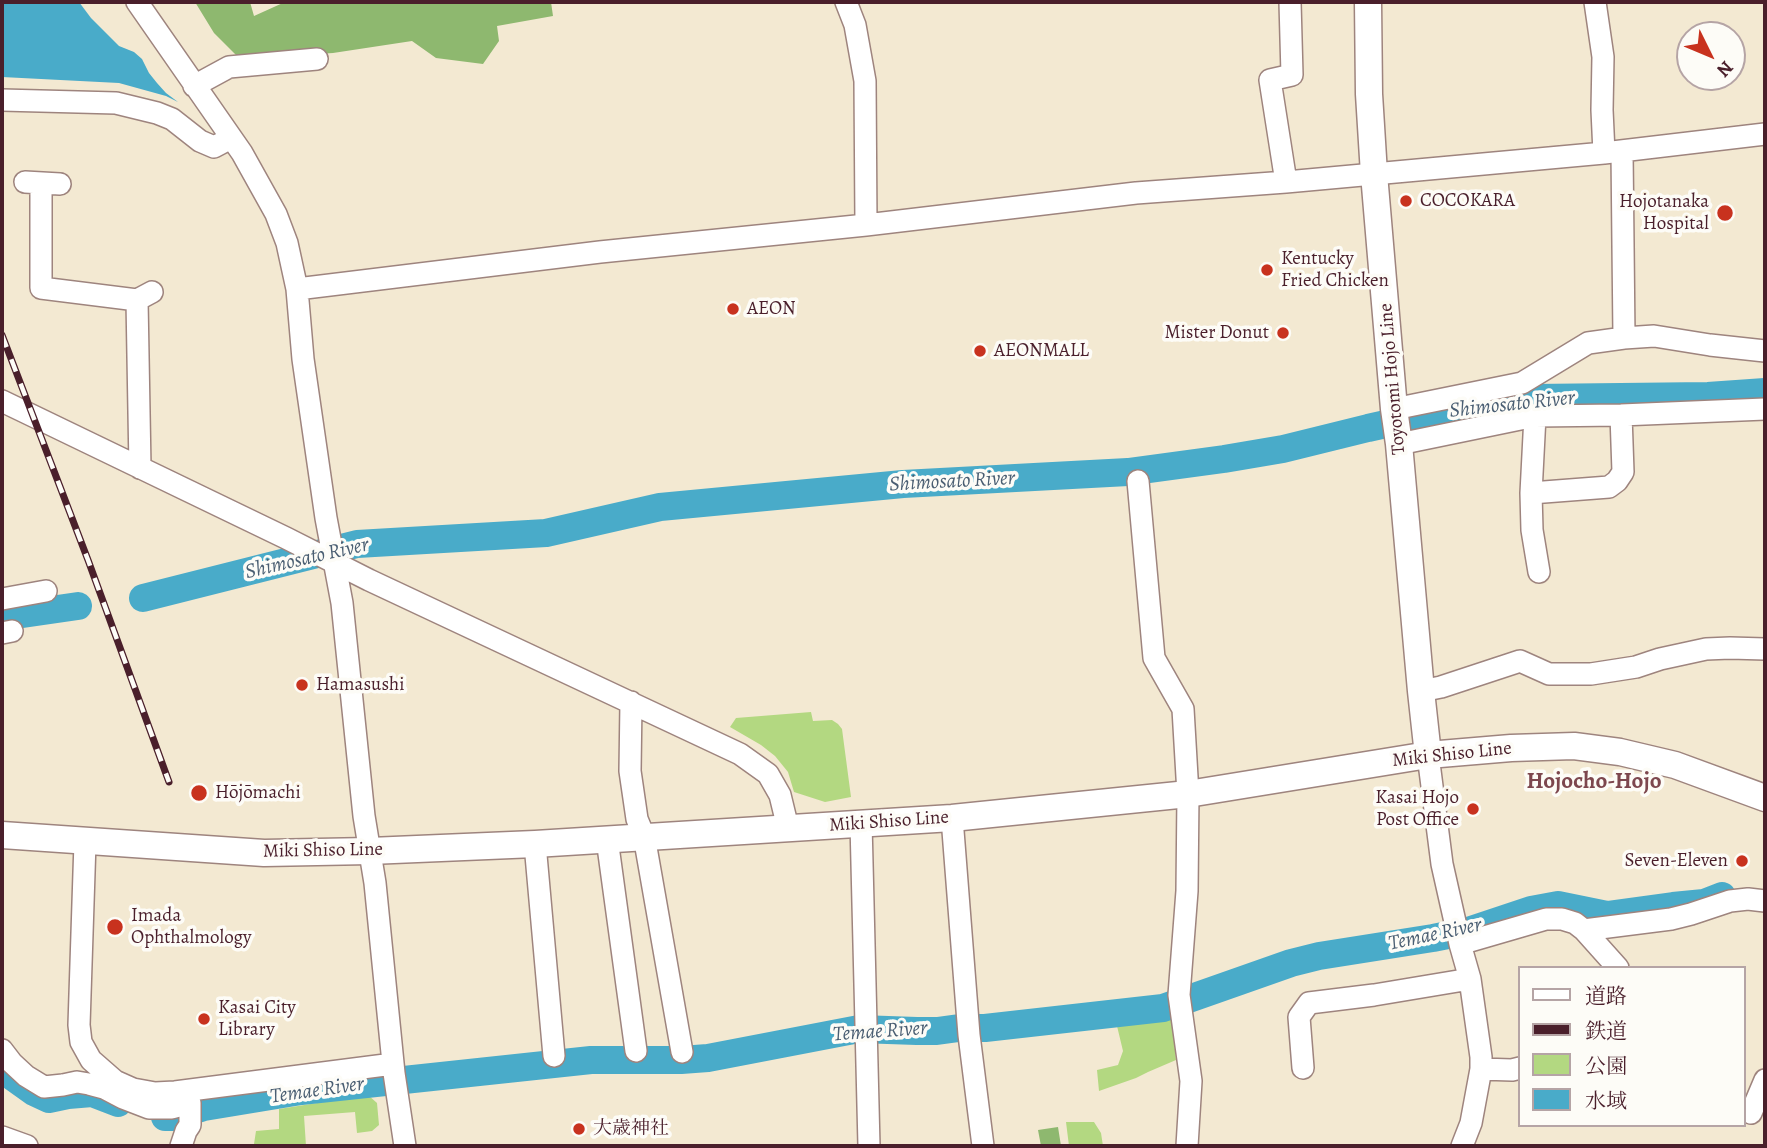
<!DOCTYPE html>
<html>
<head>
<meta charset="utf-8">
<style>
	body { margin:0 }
	#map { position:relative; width:1767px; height:1148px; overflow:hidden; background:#f3e9d2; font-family:Alegreya,"Noto Serif JP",serif }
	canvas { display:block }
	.frame { position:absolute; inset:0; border:4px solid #4a1f2b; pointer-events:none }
	.legend { position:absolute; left:1518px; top:966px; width:228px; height:161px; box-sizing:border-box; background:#fdfcf7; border:2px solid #b5a4a5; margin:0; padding:9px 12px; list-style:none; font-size:21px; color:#4a1f2b }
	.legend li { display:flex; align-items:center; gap:14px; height:35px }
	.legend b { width:35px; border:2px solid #b5a4a5 }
	.north { position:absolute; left:1676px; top:21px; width:70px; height:70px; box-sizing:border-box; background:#fdfcf7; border:2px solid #b5a4a5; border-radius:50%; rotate:133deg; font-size:19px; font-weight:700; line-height:28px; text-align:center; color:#4a1f2b }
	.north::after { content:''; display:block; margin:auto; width:24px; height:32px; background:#c8321e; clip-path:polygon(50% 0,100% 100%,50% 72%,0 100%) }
</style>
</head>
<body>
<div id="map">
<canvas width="1767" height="1148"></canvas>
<div class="frame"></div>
<ul class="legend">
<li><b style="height:9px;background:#fff"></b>道路</li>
<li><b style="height:9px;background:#4a1f2b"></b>鉄道</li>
<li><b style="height:19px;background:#b3d881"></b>公園</li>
<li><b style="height:19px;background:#49abc9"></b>水域</li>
</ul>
<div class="north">N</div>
</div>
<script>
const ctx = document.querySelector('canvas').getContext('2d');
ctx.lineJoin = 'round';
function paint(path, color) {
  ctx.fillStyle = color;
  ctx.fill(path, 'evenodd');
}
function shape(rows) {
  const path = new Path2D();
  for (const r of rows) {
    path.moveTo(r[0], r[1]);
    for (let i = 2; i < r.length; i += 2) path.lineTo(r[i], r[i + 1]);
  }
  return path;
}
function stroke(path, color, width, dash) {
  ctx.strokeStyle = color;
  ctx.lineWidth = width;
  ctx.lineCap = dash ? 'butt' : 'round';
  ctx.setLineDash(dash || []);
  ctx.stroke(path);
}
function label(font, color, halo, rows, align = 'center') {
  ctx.font = font + ' Alegreya,"Noto Serif JP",serif';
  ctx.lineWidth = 7;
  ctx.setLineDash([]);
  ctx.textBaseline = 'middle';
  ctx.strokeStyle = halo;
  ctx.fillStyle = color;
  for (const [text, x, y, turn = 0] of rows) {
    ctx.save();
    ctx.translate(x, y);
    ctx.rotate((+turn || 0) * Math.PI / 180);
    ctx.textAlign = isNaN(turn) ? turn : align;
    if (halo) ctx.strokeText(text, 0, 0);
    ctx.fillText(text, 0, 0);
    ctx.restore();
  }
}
paint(shape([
	[811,712,813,721,832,720,838,724,842,729,851,797,825,802,794,792,788,772,775,756,761,745,730,727,736,718],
	[1172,1018,1176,1060,1148,1072,1136,1078,1099,1091,1097,1070,1118,1065,1123,1051,1117,1026],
	[368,1095,377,1103,379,1125,372,1131,357,1133,355,1112,304,1116,306,1146,270,1146,254,1144,256,1131,279,1129,279,1109],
	[1066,1122,1094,1122,1101,1133,1103,1146,1069,1146]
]), '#b3d881');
paint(shape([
	[195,2,250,2,254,16,285,2,551,2,553,16,497,26,499,41,483,64,436,58,412,41,333,53,240,59,214,33],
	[1058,1127,1061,1146,1041,1146,1038,1130]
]), '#8eb86f');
paint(shape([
	[2,2,79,2,91,18,119,46,134,52,142,59,149,73,157,83,166,93,178,102,186,111,178,102,166,96,119,83,2,77]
]), '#49abc9');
stroke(shape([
	[143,598,357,544,546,533,660,507,903,484,1128,472,1224,459,1283,449,1368,428,1431,414,1533,398,1708,396,1765,392],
	[2,617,78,606],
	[13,1077,34,1092,49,1099,68,1095,92,1093,118,1103],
	[165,1117,173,1117,204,1107,301,1091,591,1060,681,1060,708,1058,859,1029,917,1031,937,1031,959,1028,985,1028,1163,1008,1291,963,1319,956,1433,938,1468,931,1531,910,1558,905,1607,915,1673,906,1704,903,1722,896]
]), '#49abc9', 28);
const minor = shape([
	[137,2,242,153,276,214,287,243,297,289,303,359,326,518,342,603,364,816,375,883,394,1073,405,1146],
	[846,2,855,25,865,81,866,225],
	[1595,2,1603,57,1602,110,1604,153],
	[194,86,229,67,317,59],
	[2,100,116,103,157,113,172,119,200,141,214,147,231,138],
	[1622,151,1624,338],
	[25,182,60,184],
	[1286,182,1270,80,1292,75,1290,2],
	[41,184,41,288,137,300,152,292],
	[297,289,600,252,866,225,1136,193,1286,182,1604,153,1765,134],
	[137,300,140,468],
	[2,401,286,538,369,580,740,754,768,774,780,795,788,828],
	[1394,409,1522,383,1588,343,1624,338,1654,336,1710,345,1765,351],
	[1535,416,1531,493,1532,530,1539,572],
	[1399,444,1535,416,1621,415,1765,409],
	[1138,481,1154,658,1183,709,1188,794,1187,891,1179,995,1191,1081,1187,1146],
	[1531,493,1609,487,1617,481,1623,472,1621,415],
	[2,599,46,591],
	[2,633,12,631],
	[1421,691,1441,687,1520,661,1549,674,1591,674,1636,667,1660,659,1706,649,1730,648,1765,649],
	[631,702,630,771,637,819,644,836,682,1052],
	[1428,755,1442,864,1460,944,1470,979,1481,1057,1481,1069,1471,1123,1462,1146],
	[952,818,969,1035,983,1146],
	[861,823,869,1146],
	[607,839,636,1051],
	[85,842,79,1025,81,1042,91,1060,115,1081,133,1089,155,1093,175,1092,393,1064],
	[535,844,554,1056],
	[1584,930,1671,919,1691,914,1730,901,1748,899,1765,901],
	[1460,944,1546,919,1562,919,1575,923,1584,930,1618,968],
	[2,1050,12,1063,26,1076,44,1087,63,1085,77,1082,89,1084,104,1088,123,1098,149,1108,172,1108,190,1103,190,1125,186,1131,181,1146],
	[1303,1068,1299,1017,1309,1003,1374,995,1470,979],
	[1481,1069,1512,1070,1520,1068],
	[1751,1113,1765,1080],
	[2,1137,27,1146]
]);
const major = shape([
	[1368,2,1369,94,1374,174,1394,409,1399,444,1421,691,1428,755],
	[2,835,264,853,370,851,535,844,952,818,1188,794,1428,755,1511,748,1574,746,1620,752,1675,765,1765,798]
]);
stroke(minor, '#9e847e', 24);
stroke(major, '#9e847e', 29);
stroke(minor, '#fff', 21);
stroke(major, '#fff', 26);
const rail = shape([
	[2,335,88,560,169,782]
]);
stroke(rail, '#4a1f2b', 7);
stroke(rail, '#fdfcf7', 4.5, [13]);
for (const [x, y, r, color] of [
	[1406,201,7,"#c8321e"],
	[1725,213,9,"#c8321e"],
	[1267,270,7,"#c8321e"],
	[733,309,7,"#c8321e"],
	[1283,333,7,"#c8321e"],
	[980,351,7,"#c8321e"],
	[302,685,7,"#c8321e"],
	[199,793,9,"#c8321e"],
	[1473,809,7,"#c8321e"],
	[1742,861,7,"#c8321e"],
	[115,927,9,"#c8321e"],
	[204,1019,7,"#c8321e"],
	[579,1129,7,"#c8321e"]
]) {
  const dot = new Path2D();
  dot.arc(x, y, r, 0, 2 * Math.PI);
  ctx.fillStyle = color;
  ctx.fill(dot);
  stroke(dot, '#fdfcf7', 2.5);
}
label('19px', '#4a1f2b', '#fdfcf7', [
	["COCOKARA",1420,201],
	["Hojotanaka",1709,202,"right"],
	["Hospital",1709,224,"right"],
	["Kentucky",1281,259],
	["Fried Chicken",1281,281],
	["AEON",747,309],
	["Mister Donut",1269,333,"right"],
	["AEONMALL",994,351],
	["Hamasushi",316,685],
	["Hōjōmachi",215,793],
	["Kasai Hojo",1459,798,"right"],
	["Post Office",1459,820,"right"],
	["Seven-Eleven",1728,861,"right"],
	["Imada",131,916],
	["Ophthalmology",131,938],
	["Kasai City",218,1008],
	["Library",218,1030],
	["大歳神社",593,1129]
], 'left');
label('19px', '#4a1f2b', '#fdfcf7', [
	["Toyotomi Hojo Line",1393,379,-95],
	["Miki Shiso Line",1452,755,-6],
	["Miki Shiso Line",889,822,-4],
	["Miki Shiso Line",323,851,-1]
]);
label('italic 21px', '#4a5e72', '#fdfcf7', [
	["Shimosato River",1512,405,-6],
	["Shimosato River",952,482,-3],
	["Shimosato River",307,559,-13],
	["Temae River",1435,935,-12],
	["Temae River",880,1032,-4],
	["Temae River",317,1091,-8]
]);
label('bold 23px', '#7d474e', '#fdfcf7', [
	["Hojocho-Hojo",1594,782]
]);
</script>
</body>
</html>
